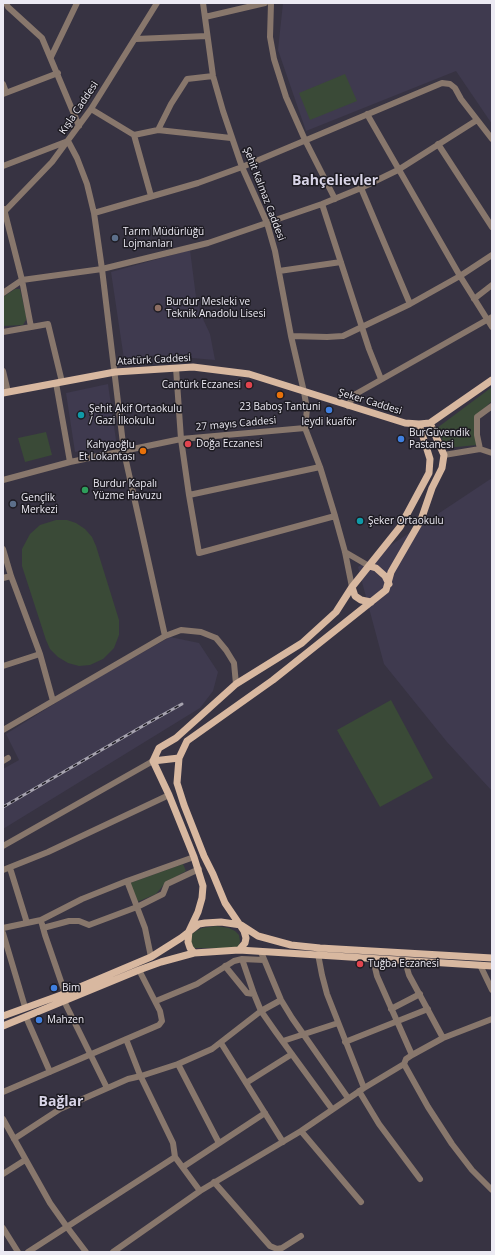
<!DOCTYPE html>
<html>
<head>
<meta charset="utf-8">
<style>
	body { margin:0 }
	#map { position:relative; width:495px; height:1255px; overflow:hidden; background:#373342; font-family:"Open Sans",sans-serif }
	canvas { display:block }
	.frame { position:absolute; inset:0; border:4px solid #eceaf3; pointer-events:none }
</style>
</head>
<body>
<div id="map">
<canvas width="495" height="1255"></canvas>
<div class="frame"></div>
</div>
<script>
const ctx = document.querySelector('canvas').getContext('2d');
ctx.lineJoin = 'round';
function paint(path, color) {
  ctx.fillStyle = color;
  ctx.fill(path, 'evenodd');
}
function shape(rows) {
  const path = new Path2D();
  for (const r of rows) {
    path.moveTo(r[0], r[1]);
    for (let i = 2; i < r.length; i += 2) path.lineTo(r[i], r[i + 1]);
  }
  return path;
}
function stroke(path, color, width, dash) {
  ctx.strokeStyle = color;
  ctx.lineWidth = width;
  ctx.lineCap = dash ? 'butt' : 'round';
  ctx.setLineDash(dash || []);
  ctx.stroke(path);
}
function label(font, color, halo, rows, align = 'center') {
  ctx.font = font + ' "Open Sans",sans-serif';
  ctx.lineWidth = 3;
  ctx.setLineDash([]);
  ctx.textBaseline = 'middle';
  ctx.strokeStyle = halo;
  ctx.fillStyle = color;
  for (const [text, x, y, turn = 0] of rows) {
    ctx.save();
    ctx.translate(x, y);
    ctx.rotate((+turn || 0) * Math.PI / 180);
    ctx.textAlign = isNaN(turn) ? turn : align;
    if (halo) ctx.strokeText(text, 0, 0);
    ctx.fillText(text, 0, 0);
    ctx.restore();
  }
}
paint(shape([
	[283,3,492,3,492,124,456,71,306,131,278,50],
	[190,250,196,297,203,319,210,334,215,360,158,355,124,359,111,272],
	[108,384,116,440,113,444,75,452,66,393],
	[492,478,492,791,447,742,384,664,358,567],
	[170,637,199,643,218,672,213,691,200,708,3,829,3,769,19,760,6,734,83,686]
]), '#3f3a4f');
paint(shape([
	[345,74,357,101,310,120,299,93],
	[15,289,20,289,26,315,26,320,23,325,3,326,3,297],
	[492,387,492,401,476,416,477,445,446,448,437,428],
	[46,432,52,455,25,462,18,438],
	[56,520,67,520,76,523,85,529,92,537,96,546,119,620,119,635,114,648,103,659,90,665,79,666,68,663,58,657,50,649,46,640,22,566,22,549,30,534,40,525],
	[391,700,433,778,380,807,337,730],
	[183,864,186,871,166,882,156,894,137,902,130,883],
	[216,926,229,928,235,931,239,935,240,941,239,946,235,948,194,948,191,942,191,935,196,931,202,928]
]), '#3a4a37');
stroke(shape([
	[6,3,8,7,42,38,79,126],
	[203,3,213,76,223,111,242,167,267,223,275,251,291,336,304,392,307,409,305,428,320,467,335,516,345,552,352,587],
	[271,3,270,37,274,59,286,97,305,140,335,199],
	[205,17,265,3],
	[136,39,207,36],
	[51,57,77,3],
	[3,84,6,92],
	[3,94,58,73],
	[91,109,134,135,151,196],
	[367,114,460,276,492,327],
	[158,130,171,104,187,79,213,76],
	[134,135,158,130,231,138],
	[438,144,492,227],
	[3,166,68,141,77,158,87,184,94,213,102,269,124,452,165,636],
	[361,188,410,304],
	[322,204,369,349,381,379],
	[4,209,22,280,31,327],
	[3,213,52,162,91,109,157,3],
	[94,213,198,183,242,167,442,83,450,84,455,88,461,99,492,139],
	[279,271,341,262],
	[3,293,22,280,102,269,208,243,322,204,361,188,398,170,477,120],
	[474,299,492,285],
	[3,332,48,324,62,382],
	[291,336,327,337,343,336,410,304,460,276,492,255],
	[176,368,181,439,189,495,199,553,335,516],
	[3,371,8,392],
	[56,383,70,462],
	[348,406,354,395,492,317],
	[480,449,477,435,477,417,492,406],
	[444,455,480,449,492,453],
	[3,480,70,462,181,439,305,428],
	[189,495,320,467],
	[3,549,11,576,40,654,53,701],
	[345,552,369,566],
	[3,578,11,576],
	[3,666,40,654],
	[3,730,165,636,181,630,201,632,216,638,226,650,234,663,236,684],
	[3,761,8,758],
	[3,846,153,761],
	[10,868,27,923],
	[3,870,48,852,169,795],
	[127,881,145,928,151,957],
	[42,924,45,935,65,993],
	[3,928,41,920,82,899,127,881,194,857],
	[43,928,69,921,79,921,89,925,137,907,163,894,167,884,199,869],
	[3,933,25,1007],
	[261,952,281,1000,292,1018,348,1098],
	[318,954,322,975,327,994,364,1088],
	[242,959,254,994,261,1011,275,1031,332,1109],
	[373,959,377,976,412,1055],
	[406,961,407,968,409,975,443,1038],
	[480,965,492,990],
	[225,966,247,993,254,994],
	[64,1001,107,1088],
	[156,1001,197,984,234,961,242,959,264,960],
	[391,1009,420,994],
	[26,1017,50,1072],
	[126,1039,140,1075,173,1143,175,1157],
	[283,1041,338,1023],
	[345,1042,428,1009],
	[221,1043,283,1142],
	[178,1064,219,1143],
	[404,1064,428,1107,452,1144,472,1170,492,1190],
	[246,1083,292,1054],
	[359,1091,379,1124,420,1179],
	[3,1092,159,1025,162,1021,160,1011,139,970],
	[3,1119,50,1203,67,1227,86,1252],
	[301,1131,361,1202],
	[14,1139,60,1109,128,1079,141,1076,178,1064,212,1049,261,1011,281,1000],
	[183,1167,265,1113],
	[3,1174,25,1160],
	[214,1182,270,1246,277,1249,282,1248,301,1236],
	[200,1191,301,1131,364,1088,404,1064,406,1059,412,1055,443,1038,492,1019],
	[3,1228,18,1252],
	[28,1252,175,1157,200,1191,113,1252]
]), '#88776c', 6);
stroke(shape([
	[3,393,115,372,193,367,249,374,405,423,419,424,430,423,492,380],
	[369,566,376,568,385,576,389,584],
	[352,587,355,596,361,600,371,602],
	[153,761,179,758],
	[239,950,245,943,246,938,244,931,225,903,213,874,204,856,184,805,177,783,179,758,187,741,273,680,386,590,391,572,421,520,432,488,442,468,444,455,430,423],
	[194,953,190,948,188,942,189,931,198,912,202,898,203,886,194,857,169,795,153,761,159,748,176,738,236,684,302,643,336,612,352,587,400,527,429,473,430,459,419,424],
	[3,1016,61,995,151,957,181,938,199,924,205,923,221,922,241,925,258,936,291,945,320,948,492,958],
	[3,1026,139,970,161,962,194,953,239,950,492,966]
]), '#d8b8a0', 7);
const rail = shape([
	[3,807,148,723,182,704]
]);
stroke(rail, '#a6a3af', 3);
stroke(rail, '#1e1c23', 1.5, [4.5]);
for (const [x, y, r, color] of [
	[115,238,4,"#5c6f8a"],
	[158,308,4,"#8d6e63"],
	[249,385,4,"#e0444e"],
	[280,395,4,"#e8710a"],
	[329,410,4,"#3f7fe0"],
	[81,415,4,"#0f9aa8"],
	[401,439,4,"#3f7fe0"],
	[188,444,4,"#e0444e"],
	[143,451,4,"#e8710a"],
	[85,490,4,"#2e9e5b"],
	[13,504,4,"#5c6f8a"],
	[360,521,4,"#0f9aa8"],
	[360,964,4,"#e0444e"],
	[54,988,4,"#3f7fe0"],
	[39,1020,4,"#3f7fe0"]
]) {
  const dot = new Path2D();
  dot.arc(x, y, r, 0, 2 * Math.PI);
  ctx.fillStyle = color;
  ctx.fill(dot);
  stroke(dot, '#1e1c23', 1.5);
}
label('10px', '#eceaf3', '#1e1c23', [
	["Kışla Caddesi",79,108,-56],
	["Şehit Kalmaz Caddesi",264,194,69],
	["Atatürk Caddesi",154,360,-3],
	["Şeker Caddesi",370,402,17],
	["27 mayıs Caddesi",236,424,-5]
]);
label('10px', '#eceaf3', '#1e1c23', [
	["Tarım Müdürlüğü",123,232],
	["Lojmanları",123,244],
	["Burdur Mesleki ve",166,302],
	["Teknik Anadolu Lisesi",166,314],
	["Cantürk Eczanesi",241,385,"right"],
	["23 Baboş Tantuni",280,407,"center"],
	["Şehit Akif Ortaokulu",89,409],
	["/ Gazi İlkokulu",89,421],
	["leydi kuaför",329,422,"center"],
	["BurGüvendik",409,433],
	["Pastanesi",409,445],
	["Doğa Eczanesi",196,444],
	["Kahyaoğlu",135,445,"right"],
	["Et Lokantası",135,457,"right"],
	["Burdur Kapalı",93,484],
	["Yüzme Havuzu",93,496],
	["Gençlik",21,498],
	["Merkezi",21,510],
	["Şeker Ortaokulu",368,521],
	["Tuğba Eczanesi",368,964],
	["Bim",62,988],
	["Mahzen",47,1020]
], 'left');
label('bold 14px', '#d8d4e7', '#1e1c23', [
	["Bahçelievler",335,181],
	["Bağlar",61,1102]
]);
</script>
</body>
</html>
